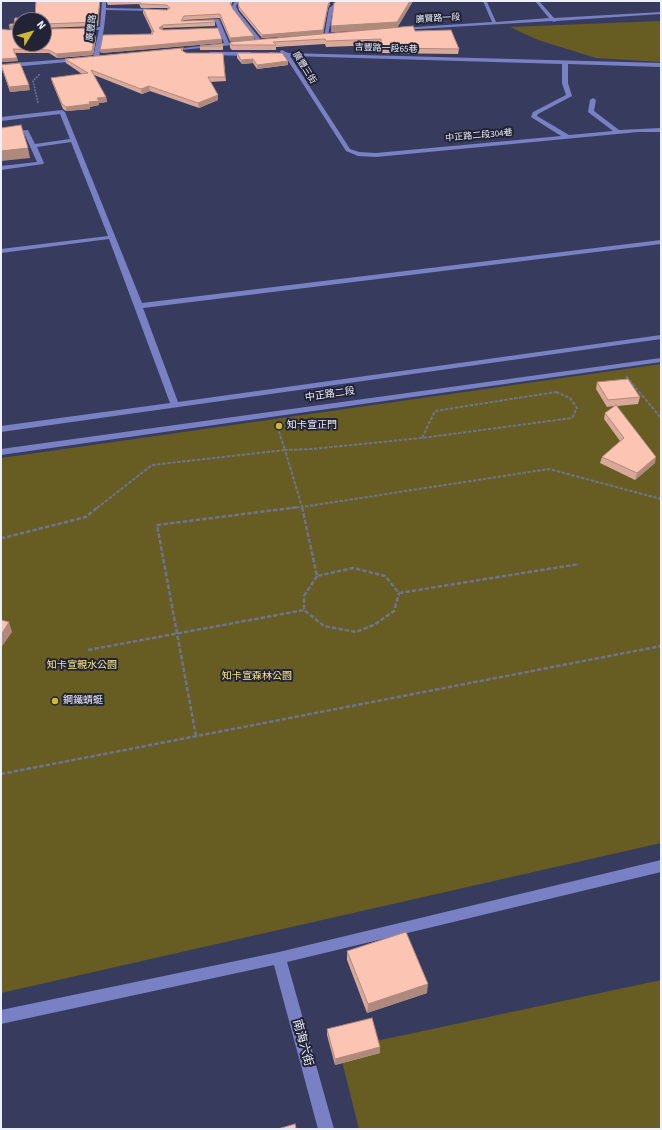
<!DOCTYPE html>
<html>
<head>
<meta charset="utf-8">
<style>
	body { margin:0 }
	#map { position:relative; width:662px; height:1130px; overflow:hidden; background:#373c5f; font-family:"Source Sans 3",sans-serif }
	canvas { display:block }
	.frame { position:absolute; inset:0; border:2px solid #eceffc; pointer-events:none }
	.north { position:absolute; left:12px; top:12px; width:40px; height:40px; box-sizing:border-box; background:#222435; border:1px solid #737585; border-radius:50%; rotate:53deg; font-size:11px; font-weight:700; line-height:16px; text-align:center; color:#eceffc }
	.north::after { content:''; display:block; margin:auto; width:14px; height:18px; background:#d0b736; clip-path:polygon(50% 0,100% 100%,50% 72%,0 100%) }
</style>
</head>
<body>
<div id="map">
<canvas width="662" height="1130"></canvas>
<div class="frame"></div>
<div class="north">N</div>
</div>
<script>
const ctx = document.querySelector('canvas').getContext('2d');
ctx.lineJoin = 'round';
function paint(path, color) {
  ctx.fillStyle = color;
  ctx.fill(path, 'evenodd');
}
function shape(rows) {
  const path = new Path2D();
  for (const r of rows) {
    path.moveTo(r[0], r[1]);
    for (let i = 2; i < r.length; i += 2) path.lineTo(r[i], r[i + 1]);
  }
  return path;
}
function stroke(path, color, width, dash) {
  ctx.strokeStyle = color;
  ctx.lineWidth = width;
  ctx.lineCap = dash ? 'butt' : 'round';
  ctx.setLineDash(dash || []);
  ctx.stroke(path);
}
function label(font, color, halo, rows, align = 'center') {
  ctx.font = font + ' "Source Sans 3","Noto Sans TC",sans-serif';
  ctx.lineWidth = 4;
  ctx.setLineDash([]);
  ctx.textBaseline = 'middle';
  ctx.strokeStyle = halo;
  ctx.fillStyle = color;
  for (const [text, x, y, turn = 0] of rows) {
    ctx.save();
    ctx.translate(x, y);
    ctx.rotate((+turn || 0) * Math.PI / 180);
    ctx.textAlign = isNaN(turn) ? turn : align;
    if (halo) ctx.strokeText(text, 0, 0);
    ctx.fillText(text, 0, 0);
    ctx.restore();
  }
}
paint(shape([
	[661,21,661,62,596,58,538,40,510,27],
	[661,364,661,843,1,993,1,458],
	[661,980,661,1129,359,1129,339,1049]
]), '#675c21');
stroke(shape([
	[38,103,33,81,40,74]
]), '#6f738f', 1.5, [2, 1]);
stroke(shape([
	[626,376,661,418],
	[556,392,570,398,577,408,572,418,422,438,435,411,556,392],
	[422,438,312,449,285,450,302,507,549,469,661,499],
	[97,508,152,465,285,450,277,426],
	[291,508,302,507,302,508]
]), '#6f738f', 2, [3.5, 1.5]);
stroke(shape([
	[302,507,317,576,353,568,385,576,399,593,579,564],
	[1,537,3,538,86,517,98,507],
	[317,576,304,596,304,610,324,626,356,632,374,625,394,611,399,593],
	[88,650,304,610],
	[196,736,157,525,299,507],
	[1,774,661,646]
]), '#6f738f', 2.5, [4.5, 2]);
paint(shape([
	[102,1,106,1,106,8,155,9,157,10,155,11,106,10,104,28,99,57,96,59,93,57,99,30,82,30,80,29,100,27,102,1],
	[235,1,239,1,236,6,238,11,262,41,262,43,258,43,234,11,232,6,235,1],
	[349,1,349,3,340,4,333,9,328,36,324,37,329,8,337,2,349,1],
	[483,1,487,2,496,22,549,18,535,1,539,1,554,18,661,12,661,14,556,21,554,22,552,21,401,30,399,29,401,28,492,22,483,1],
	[219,19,229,43,242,42,244,44,170,51,168,50,224,43,215,21,193,22,191,21,193,20,219,19],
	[282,50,288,53,661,63,661,67,568,64,568,83,572,96,538,114,537,116,569,135,613,131,588,112,590,100,593,98,596,100,594,111,619,130,661,128,661,132,638,132,376,157,358,156,346,151,285,56,270,56,267,54,270,52,281,53,280,51,282,50],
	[290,56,562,64,562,83,566,95,533,112,531,117,561,136,376,153,359,152,350,149,290,56],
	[210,52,250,52,253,54,250,56,208,55,208,53,210,52],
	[81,58,82,59,79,61,1,68,1,64,81,58],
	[62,110,65,112,142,303,661,240,661,244,143,308,178,402,661,335,661,339,1,432,1,426,170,403,109,239,1,253,1,249,108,236,71,142,37,147,44,163,43,164,1,170,1,166,37,162,24,133,1,136,1,132,28,130,35,144,70,139,60,114,1,121,1,117,62,110],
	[661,358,661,362,1,455,1,449,661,358],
	[661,860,661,872,287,962,334,1129,318,1129,274,965,1,1024,1,1010,279,952,661,860]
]), '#7981c4');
paint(shape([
	[36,1,100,1,98,26,44,28,44,20,20,44,96,32,94,36,95,36,96,39,93,55,57,58,49,53,15,53,18,61,1,62,1,29,8,30,20,29,20,28,10,29,9,26,35,18],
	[106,1,233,1,231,5,233,9,254,40,230,41,220,18,184,20,183,21,215,22,215,26,163,28,162,30,222,39,222,43,101,53,100,50,151,34,151,32,152,32,143,13,143,9,167,10,168,9,167,8,141,8,139,4,108,5],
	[339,1,413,1,397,28,415,31,459,49,458,54,382,53,380,45,326,47,325,44,276,47,276,50,232,50,230,48,230,42,383,29,331,32],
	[238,3,330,4,328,8,323,34,262,38,239,10,238,6],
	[223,44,223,50,200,50,200,46],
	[183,48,183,51,186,53,223,53,226,81,210,82,218,95,218,100,199,108,150,91,142,94,94,75,106,97,107,102,99,103,99,105,90,107,90,109,66,111,63,109,52,82,51,78,82,74,66,63,65,59],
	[237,53,288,61,288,65,257,69,253,63,242,64,237,58],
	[1,65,30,90,10,92,2,69],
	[597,382,640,397,638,404,617,406,655,463,635,480,600,463,602,457,620,441,604,419,605,413,614,406,607,407,596,389],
	[347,951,427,993,367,1013,347,960],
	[327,1029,380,1047,380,1053,335,1065,327,1035]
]), '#d8a99a');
paint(shape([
	[100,1,98,26,97,22],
	[330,1,330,4,328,8,323,34,262,38,262,35,328,5],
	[410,1,413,1,397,28,331,32,331,26],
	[20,25,20,28,10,29,9,26],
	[163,25,163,28,160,32,159,28],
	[95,28,96,32,93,39,93,36],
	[95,36,96,39,93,55,57,58,56,54],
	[254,36,254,40,230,41,230,38],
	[222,39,222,43,101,53,100,50],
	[17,58,18,61,1,62,1,59],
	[253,59,253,63,242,64,241,60],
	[288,61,288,65,257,69,257,65],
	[29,85,30,90,10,92,9,87],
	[149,86,150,91,142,94,141,89],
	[218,95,218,100,199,108,198,103],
	[106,97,107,102,99,103,99,105,90,107,90,109,66,111,66,107,89,102,97,98],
	[28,148,30,158,1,161,1,151],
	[656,457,655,463,635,480,637,473],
	[9,622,12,632,1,648,1,635],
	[428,984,427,993,367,1013,368,1004],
	[380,1047,380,1053,335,1065,335,1059]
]), '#b0897d');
const building = shape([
	[36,1,100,1,97,22,44,24,44,20,20,20,20,25,9,26,10,24,14,24,15,18,35,18,36,1],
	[107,1,232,1,230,3,233,9,254,36,230,38,220,14,184,16,181,21,214,20,215,22,163,25,159,28,163,30,218,28,222,39,100,50,103,35,153,34,151,32,154,32,143,9,167,10,170,8,167,5,141,4,139,1,107,1],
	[239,1,330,1,328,5,323,30,262,35,239,7,238,3,239,1],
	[337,1,410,1,397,22,331,26,334,3,337,1],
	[413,26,415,31,451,30,459,49,382,48,381,39,326,41,325,39,273,42,276,45,232,45,230,42,413,26],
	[20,27,20,44,44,44,44,29,95,28,93,36,95,36,92,51,56,54,49,50,13,49,17,58,1,59,1,29,8,30,20,29,20,27],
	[223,44,223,46,200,46,223,44],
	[183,48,181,50,186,53,223,53,225,77,208,77,218,95,198,103,149,86,141,89,91,70,106,97,97,98,99,101,89,102,90,104,66,107,62,104,51,78,88,73,65,59,183,48],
	[237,53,282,53,288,61,257,65,253,59,241,60,237,53],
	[20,63,29,85,9,87,1,65,20,63],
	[21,125,28,148,1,151,1,128,21,125],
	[628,379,640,397,608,400,597,382,628,379],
	[616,405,656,457,637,473,602,457,624,438,605,413,616,405],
	[1,620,9,622,1,635,1,620],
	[406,932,428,984,368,1004,347,951,406,932],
	[372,1018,380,1047,335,1059,327,1029,372,1018],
	[295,1124,296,1129,278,1129,295,1124]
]);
paint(building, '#fbc4b3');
stroke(building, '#b0897d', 1);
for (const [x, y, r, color] of [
	[279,426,4,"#d0b736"],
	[55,701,4,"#d0b736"]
]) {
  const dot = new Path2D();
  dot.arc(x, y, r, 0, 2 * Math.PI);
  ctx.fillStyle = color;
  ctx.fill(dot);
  stroke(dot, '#222435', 1.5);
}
label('9px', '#eceffc', '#222435', [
	["廣賢路一段",438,19,-3],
	["廣豐路",92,28,-83],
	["吉豐路一段65巷",386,49,2],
	["廣豐三街",304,68,58],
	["中正路二段304巷",479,136,-5]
]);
label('10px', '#eceffc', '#222435', [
	["中正路二段",330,395,-8]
]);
label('10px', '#eceffc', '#222435', [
	["知卡宣正門",287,426],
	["鋼鐵蜻蜓",63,701]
], 'left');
label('10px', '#f8e485', '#222435', [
	["知卡宣親水公園",82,666],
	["知卡宣森林公園",257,677]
]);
label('12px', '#eceffc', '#222435', [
	["南海六街",302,1043,75]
]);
</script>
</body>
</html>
